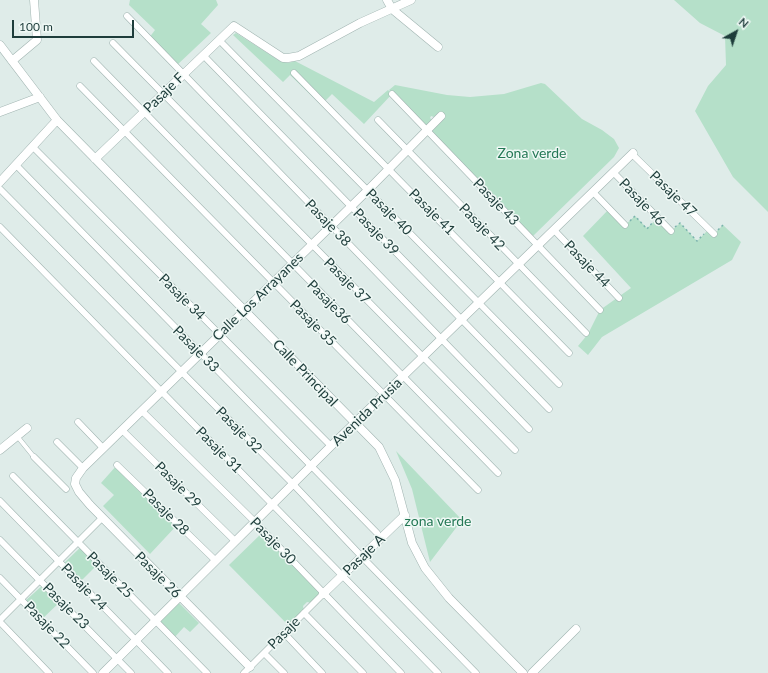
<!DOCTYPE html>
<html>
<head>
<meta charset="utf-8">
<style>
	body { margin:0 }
	#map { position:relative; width:768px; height:673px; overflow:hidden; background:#dfece9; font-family:Lato,sans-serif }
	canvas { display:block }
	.north { position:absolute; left:716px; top:12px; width:40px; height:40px; -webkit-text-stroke:3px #eff8f5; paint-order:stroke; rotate:40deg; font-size:11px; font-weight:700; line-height:16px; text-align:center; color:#1e3d3b }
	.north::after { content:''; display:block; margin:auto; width:14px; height:18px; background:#1e3d3b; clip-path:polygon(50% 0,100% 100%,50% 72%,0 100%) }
	.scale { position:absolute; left:12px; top:20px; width:122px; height:18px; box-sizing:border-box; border:2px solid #1e3d3b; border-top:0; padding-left:5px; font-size:12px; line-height:14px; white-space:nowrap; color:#1e3d3b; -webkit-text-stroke:3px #eff8f5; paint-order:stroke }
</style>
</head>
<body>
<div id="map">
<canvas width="768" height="673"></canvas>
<div class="north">N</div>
<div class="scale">100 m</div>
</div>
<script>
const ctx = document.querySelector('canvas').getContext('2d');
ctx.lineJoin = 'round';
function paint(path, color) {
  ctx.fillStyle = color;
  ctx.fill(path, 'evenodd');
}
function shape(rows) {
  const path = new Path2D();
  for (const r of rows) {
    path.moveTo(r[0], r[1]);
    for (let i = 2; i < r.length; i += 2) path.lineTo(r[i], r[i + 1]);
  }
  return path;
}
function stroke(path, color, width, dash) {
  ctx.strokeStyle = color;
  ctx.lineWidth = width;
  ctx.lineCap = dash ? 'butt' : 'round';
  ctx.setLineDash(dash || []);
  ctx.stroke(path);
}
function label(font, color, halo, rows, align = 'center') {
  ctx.font = font + ' Lato,sans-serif';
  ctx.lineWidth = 3;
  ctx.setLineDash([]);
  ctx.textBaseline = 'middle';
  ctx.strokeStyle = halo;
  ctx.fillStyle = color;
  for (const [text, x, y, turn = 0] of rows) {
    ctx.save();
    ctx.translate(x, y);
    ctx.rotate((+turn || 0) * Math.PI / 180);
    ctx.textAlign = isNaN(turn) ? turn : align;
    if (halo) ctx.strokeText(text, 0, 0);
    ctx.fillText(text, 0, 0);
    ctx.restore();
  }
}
paint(shape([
	[130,0,216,0,218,5,201,24,211,33,176,66,149,38,155,30,129,5],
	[674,0,768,0,768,212,733,177,695,111,708,86,726,65,725,36,700,23],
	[236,33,280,61,288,63,295,61,374,102,388,90,392,94,364,124,332,94,321,105,290,75,283,82,233,35],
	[541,83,545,84,582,119,602,130,614,139,619,148,614,157,533,236,431,132,438,114,434,117,431,116,430,118,432,120,425,127,389,90,395,85,447,95,470,97,504,94],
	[609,209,625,225,635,216,647,228,657,219,670,232,680,223,697,241,707,231,712,236,723,225,741,242,732,260,602,337,588,355,578,346,588,334,600,310,631,288,583,236],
	[396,451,462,520,430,562,412,489],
	[117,465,178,524,150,554,103,506,114,495,101,483],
	[264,531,323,594,312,603,307,602,303,606,304,611,290,627,229,565],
	[82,546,99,563,79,583,62,565],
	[44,584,61,601,41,620,24,602],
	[179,603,199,623,190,632,184,627,173,639,158,624]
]), '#b5e0c9');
const service = shape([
	[17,436,34,457]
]);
const pedestrian = shape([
	[127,16,529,429],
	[219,40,559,384],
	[113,43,515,450],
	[203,55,549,409],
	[94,61,498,473],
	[294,73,569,353],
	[80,86,478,490],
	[392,94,600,310],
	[378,120,586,333],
	[33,147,331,446],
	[632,154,714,234],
	[16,165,377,533],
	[613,172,671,231],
	[0,189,293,484,364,559,476,673],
	[593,192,625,225],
	[0,227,438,673],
	[554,230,619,298],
	[142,411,255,522,401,673],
	[78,422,103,448],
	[122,430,235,541],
	[57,442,83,468],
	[34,457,66,489],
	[117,465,215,560],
	[13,476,207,673],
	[0,501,168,673],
	[0,540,131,673],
	[0,578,93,673],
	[304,613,363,673],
	[0,620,102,518],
	[0,622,49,673],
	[284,633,322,673],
	[264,653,284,673],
	[244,673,323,594]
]);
const minor = shape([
	[387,0,392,9,438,47],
	[0,45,57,120,379,447,395,480,412,543,425,568,449,598,523,673],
	[12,61,37,40,34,0],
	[0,112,40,97],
	[95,159,234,26,283,58,288,58,299,56,360,23,411,0],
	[0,182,57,120],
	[0,450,27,428],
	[323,594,405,515],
	[250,667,90,505,79,492,75,484,76,478,83,468,368,190,441,116],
	[103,673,331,446,633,153],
	[532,673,576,629]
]);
stroke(service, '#a1b4b1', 5);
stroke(pedestrian, '#a1b4b1', 7);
stroke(minor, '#a1b4b1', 9);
stroke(shape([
	[630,221,635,216,647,229,653,222],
	[675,227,680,223,697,241,704,234],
	[718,230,723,225]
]), '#7bb3ad', 1.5, [2, 3]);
stroke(service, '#fff', 4);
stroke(pedestrian, '#fff', 6);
stroke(minor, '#fff', 8);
label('14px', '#1e3d3b', '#eff8f5', [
	["Pasaje F",164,93,-44],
	["Pasaje 47",673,194,44],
	["Pasaje 43",496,202,46],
	["Pasaje 46",642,202,46],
	["Pasaje 40",389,212,45],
	["Pasaje 41",432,212,45],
	["Pasaje 38",328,223,46],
	["Pasaje 42",482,227,46],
	["Pasaje 39",376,232,46],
	["Pasaje 44",587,264,46],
	["Pasaje 37",347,281,45],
	["Pasaje 34",182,297,45],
	["Calle Los Arrayanes",258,297,-44],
	["Pasaje36",329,302,45],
	["Pasaje 35",313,323,45],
	["Pasaje 33",196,349,45],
	["Calle Principal",305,373,46],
	["Avenida Prusia",367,412,-44],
	["Pasaje 32",239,430,45],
	["Pasaje 31",219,450,45],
	["Pasaje 29",178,485,45],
	["Pasaje 28",166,512,45],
	["Pasaje 30",273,541,46],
	["Pasaje A",364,555,-44],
	["Pasaje 25",110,575,45],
	["Pasaje 26",158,575,45],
	["Pasaje 24",84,587,46],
	["Pasaje 23",66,606,45],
	["Pasaje 22",47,625,46],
	["Pasaje",284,633,-45]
]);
label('14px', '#247855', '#eff8f5', [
	["Zona verde",532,153],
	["zona verde",438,521]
]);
</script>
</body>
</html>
